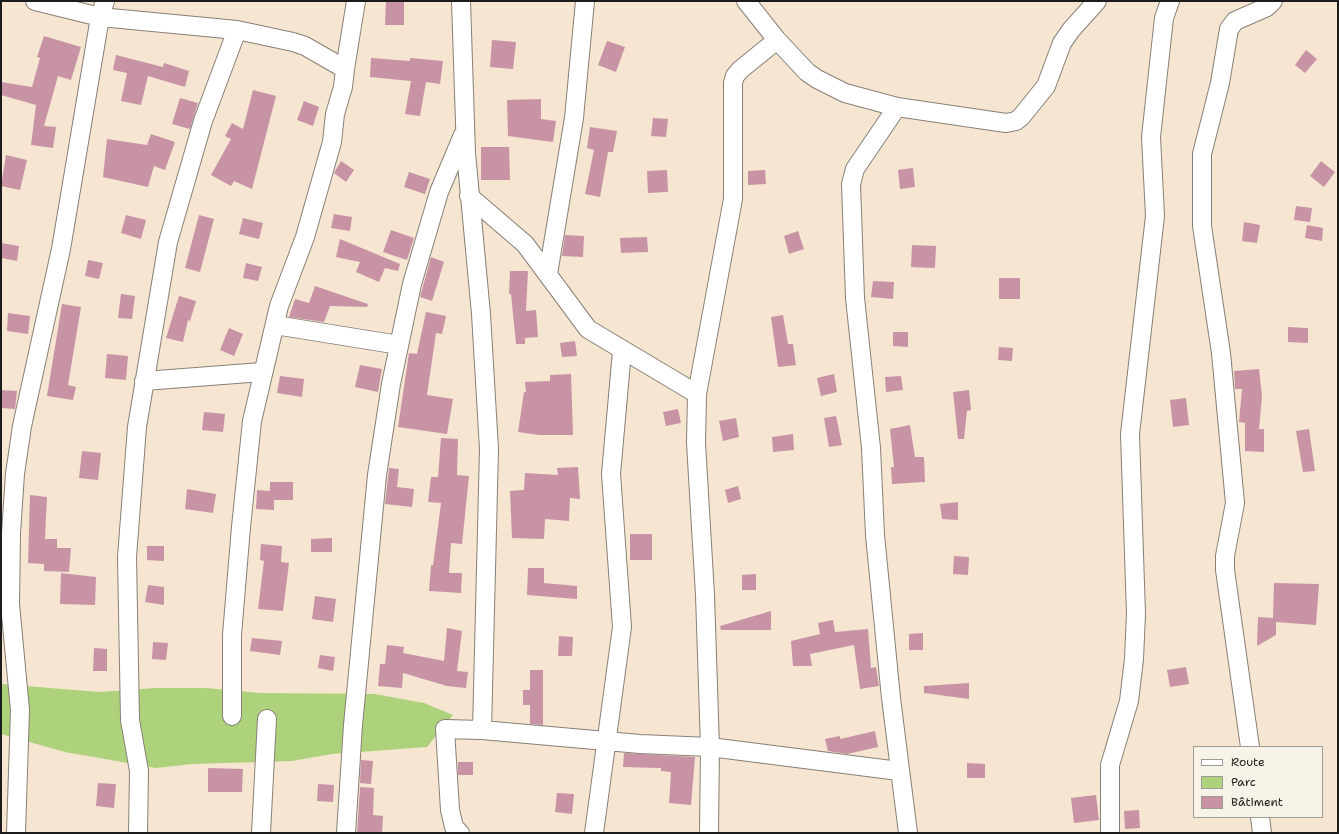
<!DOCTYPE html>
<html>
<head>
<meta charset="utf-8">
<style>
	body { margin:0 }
	#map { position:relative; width:1339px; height:834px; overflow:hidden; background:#f5e5d1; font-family:"Shantell Sans",sans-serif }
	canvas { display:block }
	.frame { position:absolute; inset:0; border:2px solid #1c1c1c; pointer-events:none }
	.legend { position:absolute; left:1193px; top:746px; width:130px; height:72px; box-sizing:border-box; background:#f7f3e8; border:1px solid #9f9d96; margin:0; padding:5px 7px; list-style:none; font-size:12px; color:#1c1c1c }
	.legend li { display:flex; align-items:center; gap:8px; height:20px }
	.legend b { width:20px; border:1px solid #9f9d96 }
</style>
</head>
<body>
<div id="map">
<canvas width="1339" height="834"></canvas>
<div class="frame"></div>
<ul class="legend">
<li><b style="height:5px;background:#fff"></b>Route</li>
<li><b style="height:11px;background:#aed27c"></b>Parc</li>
<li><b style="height:11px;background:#c894a5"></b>Bâtiment</li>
</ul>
</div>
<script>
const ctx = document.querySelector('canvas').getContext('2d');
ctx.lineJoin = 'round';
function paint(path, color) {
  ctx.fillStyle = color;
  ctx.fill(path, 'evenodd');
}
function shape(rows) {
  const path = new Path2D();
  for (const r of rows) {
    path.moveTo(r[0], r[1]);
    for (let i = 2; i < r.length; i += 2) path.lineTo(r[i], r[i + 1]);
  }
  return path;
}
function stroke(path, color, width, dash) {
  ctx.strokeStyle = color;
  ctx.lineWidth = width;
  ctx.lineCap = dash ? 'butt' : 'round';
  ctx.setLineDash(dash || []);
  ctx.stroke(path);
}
paint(shape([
	[1,684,99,692,155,688,206,688,260,693,375,694,424,703,453,715,427,747,332,754,292,761,192,764,156,768,65,752,1,734]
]), '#aed27c');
paint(shape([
	[386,1,404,1,404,25,385,25],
	[44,36,81,47,71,80,58,76,44,126,56,127,53,148,31,145,36,105,1,95,1,82,32,87,40,58,37,57],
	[492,40,516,42,513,69,490,67],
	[607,41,625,47,616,72,598,65],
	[1306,50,1317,59,1305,73,1295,65],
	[116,55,163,67,164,63,189,71,185,87,148,76,141,105,121,101,127,73,113,70],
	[371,58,410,61,410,58,443,61,440,84,426,82,420,116,405,114,411,81,370,77],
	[253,90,276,96,252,189,234,181,231,186,211,175,231,139,225,136,232,123,243,129],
	[180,98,198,103,190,129,172,124],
	[541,99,541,119,556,121,553,142,508,136,507,100],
	[304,101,319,107,313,126,297,120],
	[653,118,668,119,666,137,651,136],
	[590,127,617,131,613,152,608,152,600,197,585,194,594,150,587,148],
	[151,134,175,142,165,170,154,166,148,187,103,177,107,139,147,145],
	[481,147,509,147,510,180,481,180],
	[6,155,27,160,20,190,1,186],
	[341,161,354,170,346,182,334,173],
	[1321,161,1335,172,1324,187,1310,176],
	[913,168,915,187,900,189,898,170],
	[667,170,668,192,648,193,647,171],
	[765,170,766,184,748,185,748,171],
	[409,172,430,179,425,194,404,187],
	[1296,206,1312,208,1310,222,1294,220],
	[334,214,352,217,350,231,331,228],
	[126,215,146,220,141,239,121,233],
	[199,215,214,219,200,272,185,268],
	[243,218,263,223,259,239,239,234],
	[1244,222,1260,225,1257,243,1242,241],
	[1307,225,1323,228,1322,241,1305,238],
	[391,230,414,238,407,260,383,252],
	[798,231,804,249,789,254,784,236],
	[565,235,584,236,583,257,562,256],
	[647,237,648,252,621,253,620,238],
	[340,239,400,264,398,271,385,268,379,282,356,272,360,262,336,257],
	[1,243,19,246,17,261,1,258],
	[912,245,936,246,935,268,911,267],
	[431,257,444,262,432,301,420,297],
	[88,260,103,263,99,279,85,276],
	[246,263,262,267,258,281,243,278],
	[510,271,528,271,526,311,536,310,538,337,525,338,525,344,516,344,511,294,509,294],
	[999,278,1020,278,1020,299,999,299],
	[873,281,894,282,893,299,871,297],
	[315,286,368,304,367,307,330,306,324,322,289,317,295,299,309,303],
	[121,294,135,296,132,319,118,318],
	[179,296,196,301,190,321,188,320,183,342,166,338],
	[62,304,81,307,68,385,76,387,73,400,47,396],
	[426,312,446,316,442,334,436,333,427,395,453,399,447,434,398,427,409,353,417,354],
	[8,313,30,316,28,334,7,331],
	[783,315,788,344,793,344,796,365,778,367,771,317],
	[1288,327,1308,328,1308,343,1288,342],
	[229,328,243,334,234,356,220,350],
	[893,332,908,332,908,347,893,346],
	[575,341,577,356,562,357,560,343],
	[999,347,1013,348,1012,361,998,360],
	[107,354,128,356,126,380,105,378],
	[360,365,382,369,378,392,355,387],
	[1259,369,1262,396,1259,429,1264,429,1264,452,1245,451,1245,423,1239,422,1242,389,1235,389,1234,371],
	[571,374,573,435,539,435,518,432,524,392,526,392,525,382,550,381,550,375],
	[834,374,837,392,821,396,817,378],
	[280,376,304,379,302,397,277,393],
	[901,376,903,390,886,392,885,377],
	[1,390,17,391,15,409,1,408],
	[969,390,971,410,967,411,964,439,958,439,953,392],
	[1186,398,1189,425,1173,427,1170,400],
	[678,409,681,423,666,426,663,412],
	[204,412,225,414,223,432,202,430],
	[836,416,842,445,829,447,824,418],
	[736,418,739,437,723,441,719,421],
	[910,425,915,457,924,457,925,482,892,484,891,467,894,467,890,429],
	[1309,429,1315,471,1303,472,1296,431],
	[793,434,794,450,773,452,772,437],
	[441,438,458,439,457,475,469,476,462,544,451,543,449,573,462,573,461,593,429,591,431,565,433,565,441,503,428,502,431,477,438,477],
	[82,451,101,453,98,480,79,478],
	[578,467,580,499,570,498,569,521,545,519,544,539,512,538,510,491,524,490,525,473,558,475,557,468],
	[389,468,399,469,397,487,414,489,412,507,385,504],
	[270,482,293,482,293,500,274,500,274,510,256,509,257,490,270,491],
	[738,486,741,499,728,503,725,490],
	[187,489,216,494,213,513,185,509],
	[30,495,47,497,45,539,57,539,57,548,71,548,69,572,44,571,44,564,28,563],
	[958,502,958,520,942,519,940,504],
	[630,534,652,534,652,560,630,560],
	[332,538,332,552,311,552,311,539],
	[261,544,282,546,281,562,289,563,283,611,258,609,264,561,260,560],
	[147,546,164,546,164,561,147,560],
	[954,556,969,557,968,575,953,574],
	[528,568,544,568,544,583,577,586,577,599,527,595],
	[61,573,96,577,95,605,60,604],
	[756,574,756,590,742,590,742,575],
	[1274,583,1319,584,1316,625,1276,622,1276,635,1257,646,1258,617,1273,618],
	[148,585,164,587,164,605,145,602],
	[315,596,336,599,333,622,312,619],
	[771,611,771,630,721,630,720,626],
	[833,620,835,632,868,629,871,668,876,667,879,686,860,689,854,645,810,654,812,666,793,666,791,641,820,634,818,623],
	[447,628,462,631,457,671,468,672,466,688,447,686,403,673,402,688,378,686,380,664,385,664,387,645,404,647,403,653,444,661],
	[923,633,923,650,909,650,909,634],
	[559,636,573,637,572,656,558,656],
	[252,638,282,641,280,655,250,651],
	[153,642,168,643,166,660,152,659],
	[94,648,107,649,107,671,93,671],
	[320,655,335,657,333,671,318,668],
	[1186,667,1189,684,1170,687,1167,670],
	[530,670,543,670,543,725,530,724,530,705,523,705,523,690,530,690],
	[969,683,969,699,924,693,924,686],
	[875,731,878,747,847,754,828,751,825,739,840,736,840,739],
	[624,753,695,757,691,805,669,803,671,772,661,771,661,768,623,767],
	[361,760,373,761,371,784,360,783],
	[458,762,473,762,473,775,458,775],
	[967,763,985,764,985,778,967,778],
	[208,768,243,769,242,792,208,792],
	[98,783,116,784,114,808,96,806],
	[318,784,334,785,333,802,317,801],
	[360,787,374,788,373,815,383,816,382,833,357,833],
	[557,793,574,794,572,814,555,812],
	[1096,795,1099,820,1074,823,1071,798],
	[1139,810,1140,828,1125,829,1124,811]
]), '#c894a5');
const minor = shape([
	[35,1,100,17,237,30,293,42,305,46,345,69,343,87,335,114,332,142,305,237,279,306,252,421,241,527,232,635,232,716],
	[461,1,466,153,481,314,489,449,482,730],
	[746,1,777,40,807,72,817,79,845,93,897,107,1006,123,1016,121,1021,117,1046,86,1062,43,1071,30,1097,1],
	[345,69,356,1],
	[897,107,855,169,851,184,855,298,871,448,875,535,891,698,908,833],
	[469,196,525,244,588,329,697,394],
	[548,274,574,118,585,1],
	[275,325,399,345],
	[144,381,262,372],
	[1250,747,1225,570,1225,556,1235,503,1221,353,1202,226,1202,154,1220,83,1229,29,1235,21,1267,7,1273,1],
	[1260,817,1262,833],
	[16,833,20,710,10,604,11,533,15,474,22,426,61,249,100,17,105,1],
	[138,833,139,771,130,720,127,557,137,427,168,242,203,121,237,30],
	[261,833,267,719],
	[346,833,353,725,377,475,391,384,412,284,439,192,463,135],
	[460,833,454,827,450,810,445,729,482,730,640,744,710,747,899,771],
	[594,833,622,627,611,474,622,351],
	[709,833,710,747,705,595,696,443,697,394,733,199,733,83,735,76,740,70,777,40],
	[1110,833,1110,765,1129,701,1134,659,1136,614,1130,434,1155,216,1151,137,1164,18,1170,1]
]);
stroke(minor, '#888076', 20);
stroke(minor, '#fff', 18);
</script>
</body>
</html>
